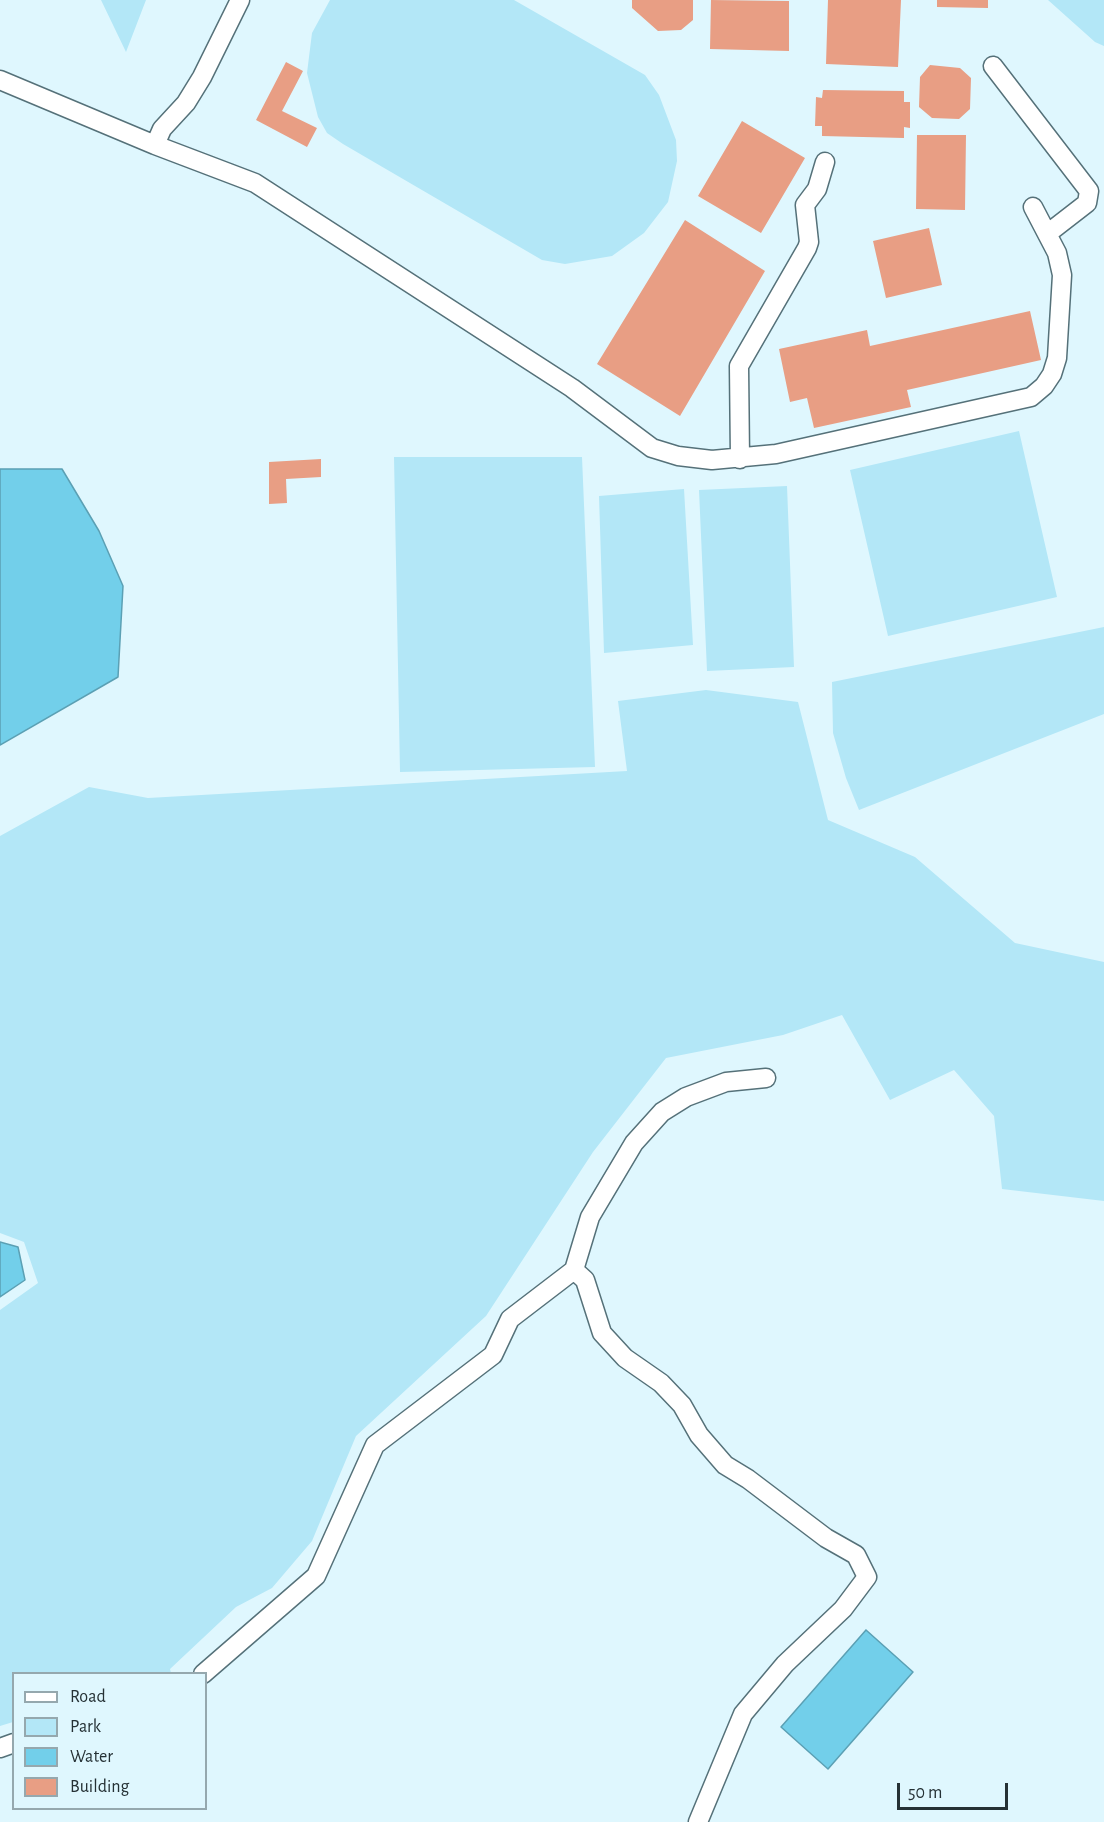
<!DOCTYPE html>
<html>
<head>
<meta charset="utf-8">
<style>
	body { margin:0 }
	#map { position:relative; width:1104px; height:1822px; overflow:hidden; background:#dff7fe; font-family:"Alegreya Sans",sans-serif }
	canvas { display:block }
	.legend { position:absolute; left:12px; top:1672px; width:195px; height:138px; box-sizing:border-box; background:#dff7fe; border:2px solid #95a8ae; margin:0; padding:8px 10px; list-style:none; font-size:18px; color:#253135 }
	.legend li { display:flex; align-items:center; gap:12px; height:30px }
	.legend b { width:30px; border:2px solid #95a8ae }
	.scale { position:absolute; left:897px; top:1783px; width:111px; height:27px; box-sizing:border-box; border:3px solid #253135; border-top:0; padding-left:8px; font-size:18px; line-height:21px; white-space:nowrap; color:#253135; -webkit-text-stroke:4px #dff7fe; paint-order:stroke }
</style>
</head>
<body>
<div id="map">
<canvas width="1104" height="1822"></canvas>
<ul class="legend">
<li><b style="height:8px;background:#fff"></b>Road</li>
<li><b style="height:16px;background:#b3e7f7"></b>Park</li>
<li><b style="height:16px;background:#72cfea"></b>Water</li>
<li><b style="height:16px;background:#e89e84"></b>Building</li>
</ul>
<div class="scale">50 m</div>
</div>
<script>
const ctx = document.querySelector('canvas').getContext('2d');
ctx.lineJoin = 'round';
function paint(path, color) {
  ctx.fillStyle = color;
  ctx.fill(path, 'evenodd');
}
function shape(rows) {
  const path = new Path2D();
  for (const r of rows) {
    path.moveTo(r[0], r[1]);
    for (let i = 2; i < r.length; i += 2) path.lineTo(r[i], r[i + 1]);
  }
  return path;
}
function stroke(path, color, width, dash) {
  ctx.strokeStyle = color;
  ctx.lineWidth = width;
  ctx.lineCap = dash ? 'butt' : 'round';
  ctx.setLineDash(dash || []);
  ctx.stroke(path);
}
paint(shape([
	[101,0,146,0,126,52],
	[330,0,514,0,645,75,659,95,676,140,677,161,668,202,644,233,612,256,565,264,542,260,343,144,327,133,318,117,307,73,312,33],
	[1048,0,1104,0,1104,46,1095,42],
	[1019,431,1057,597,888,636,850,470],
	[394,457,582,457,595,767,400,772],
	[787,486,794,667,707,671,699,490],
	[684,489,693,645,604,653,599,496],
	[1104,627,1104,714,859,810,846,778,833,733,832,682],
	[706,690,798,702,828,820,915,857,1015,943,1104,962,1104,1201,1002,1189,994,1116,954,1070,890,1100,842,1015,783,1035,666,1058,593,1152,486,1316,356,1436,312,1541,272,1588,236,1607,170,1669,171,1673,14,1674,13,1722,0,1726,0,1310,38,1283,24,1242,0,1233,0,836,89,787,148,798,627,771,618,701]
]), '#b3e7f7');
const water = shape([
	[0,469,62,469,99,531,123,586,118,677,0,745,0,469],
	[0,1242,18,1247,25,1280,0,1297,0,1242],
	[866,1630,913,1672,828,1769,781,1727,866,1630]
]);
paint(water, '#72cfea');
stroke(water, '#5ba0b4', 1.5);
paint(shape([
	[632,0,693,0,693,20,681,30,658,31,632,8],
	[711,0,789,1,789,51,710,49],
	[828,0,901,0,898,67,826,64],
	[937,0,988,0,988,8,937,7],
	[286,62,303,71,282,111,317,128,307,147,256,120],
	[930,65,960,68,971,78,970,109,959,119,932,118,919,107,920,77],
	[823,90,904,91,904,102,910,102,910,128,904,127,904,138,822,136,822,126,815,126,816,97,822,98],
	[742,121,805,158,761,233,698,196],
	[917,135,966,135,965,210,916,209],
	[685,220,765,271,680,416,597,364],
	[929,228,942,285,886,298,873,241],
	[1030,311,1041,360,907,390,911,407,814,428,807,398,790,402,779,349,867,330,870,346],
	[321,459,321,477,286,479,287,503,269,504,269,462]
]), '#e89e84');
const minor = shape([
	[993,66,1089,191,1087,203,1047,234],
	[0,80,155,145,255,183,572,388,652,448,678,456,712,460,776,454,1031,397,1044,386,1052,374,1057,358,1062,275,1057,253,1033,207],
	[155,145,162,129,186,103,202,77,240,0],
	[740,459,739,366,807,248,809,242,805,205,817,189,825,162],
	[203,1674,316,1576,375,1445,493,1355,510,1319,574,1270],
	[0,1748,14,1743],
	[698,1822,743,1714,785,1664,843,1609,867,1577,856,1555,826,1538,748,1479,725,1465,699,1435,682,1405,661,1383,625,1358,602,1333,585,1280,574,1270,590,1217,634,1143,662,1112,686,1097,726,1082,766,1078]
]);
stroke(minor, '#557179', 21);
stroke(minor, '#fff', 18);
</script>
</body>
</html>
